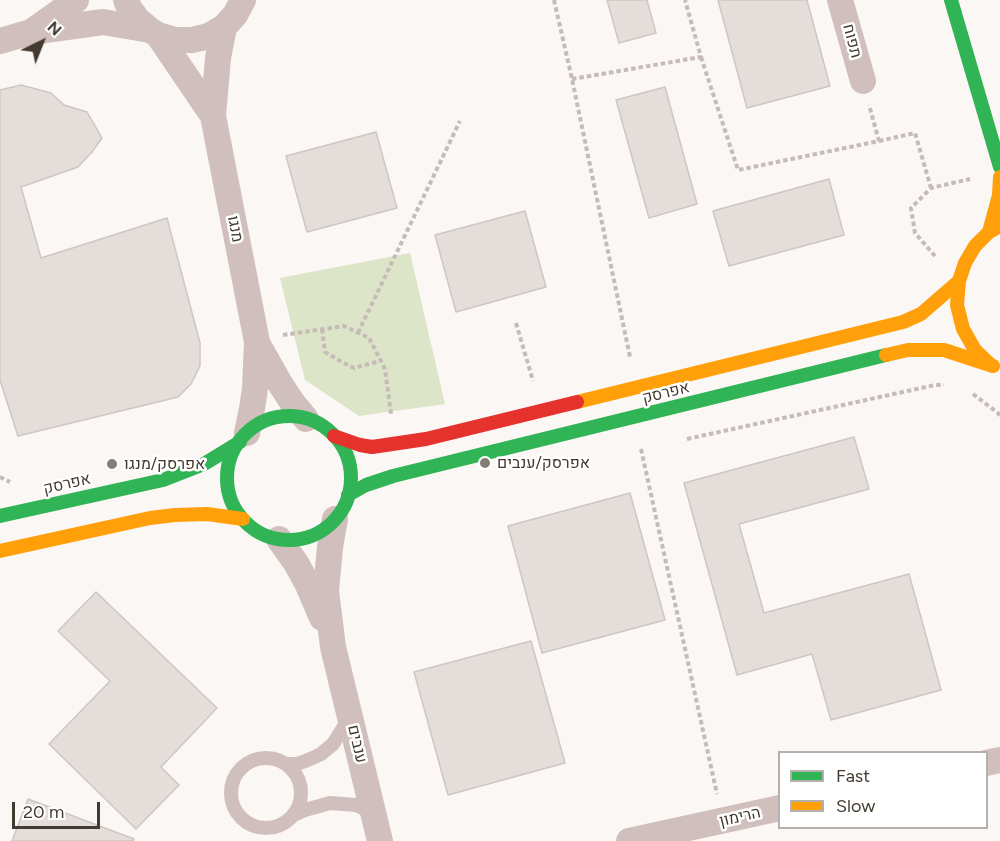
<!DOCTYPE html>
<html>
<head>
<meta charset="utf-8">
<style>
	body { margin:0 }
	#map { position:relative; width:1000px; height:841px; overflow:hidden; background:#faf7f4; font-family:Figtree,sans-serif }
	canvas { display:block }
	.legend { position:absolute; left:778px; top:751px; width:210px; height:78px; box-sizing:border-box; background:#fff; border:2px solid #b4b1ad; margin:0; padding:8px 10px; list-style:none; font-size:18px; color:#433b31 }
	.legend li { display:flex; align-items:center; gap:12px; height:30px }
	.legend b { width:30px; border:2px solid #b4b1ad }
	.north { position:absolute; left:12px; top:12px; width:60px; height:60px; -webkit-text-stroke:4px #fff; paint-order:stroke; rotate:43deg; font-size:16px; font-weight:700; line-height:24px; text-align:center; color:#433b31 }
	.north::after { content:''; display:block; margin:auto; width:21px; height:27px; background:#433b31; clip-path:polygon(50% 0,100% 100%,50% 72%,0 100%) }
	.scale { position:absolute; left:12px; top:802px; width:88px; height:27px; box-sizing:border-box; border:3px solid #433b31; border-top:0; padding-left:8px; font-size:18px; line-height:21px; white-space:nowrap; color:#433b31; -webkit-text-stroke:4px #fff; paint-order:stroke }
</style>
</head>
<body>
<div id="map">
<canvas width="1000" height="841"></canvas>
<ul class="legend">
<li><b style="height:8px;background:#30b455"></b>Fast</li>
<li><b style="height:8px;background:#ff9f0a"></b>Slow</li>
</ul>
<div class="north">N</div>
<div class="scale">20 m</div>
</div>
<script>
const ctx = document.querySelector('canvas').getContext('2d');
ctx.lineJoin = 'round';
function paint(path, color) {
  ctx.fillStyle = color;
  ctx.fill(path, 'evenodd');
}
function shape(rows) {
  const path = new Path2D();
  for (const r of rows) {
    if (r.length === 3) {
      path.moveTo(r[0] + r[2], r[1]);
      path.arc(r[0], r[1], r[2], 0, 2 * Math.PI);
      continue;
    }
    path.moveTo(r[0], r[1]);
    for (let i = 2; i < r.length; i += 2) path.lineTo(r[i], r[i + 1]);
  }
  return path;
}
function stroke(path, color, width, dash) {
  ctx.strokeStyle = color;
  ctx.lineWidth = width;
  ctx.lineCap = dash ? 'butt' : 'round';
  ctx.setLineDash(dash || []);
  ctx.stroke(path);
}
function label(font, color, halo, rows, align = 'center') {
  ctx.font = font + ' Figtree,Heebo,sans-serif';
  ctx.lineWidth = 5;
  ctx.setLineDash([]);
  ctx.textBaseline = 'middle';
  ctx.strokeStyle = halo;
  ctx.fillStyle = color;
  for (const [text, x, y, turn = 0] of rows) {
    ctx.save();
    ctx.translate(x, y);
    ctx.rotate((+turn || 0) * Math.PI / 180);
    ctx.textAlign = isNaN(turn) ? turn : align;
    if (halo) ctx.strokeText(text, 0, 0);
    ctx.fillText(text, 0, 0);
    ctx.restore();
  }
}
paint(shape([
	[410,253,445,404,359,416,305,380,280,278]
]), '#dce5c7');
const building = shape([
	[607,0,647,0,656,33,619,43,607,0],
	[718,0,807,0,830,86,747,108,718,0],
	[21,85,51,93,64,105,87,112,102,138,92,152,78,167,21,187,41,258,167,218,200,343,200,366,191,384,178,397,18,436,0,380,0,90,21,85],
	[665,87,697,204,649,218,616,100,665,87],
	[376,132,397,208,307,232,286,156,376,132],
	[829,179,844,235,729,266,713,211,829,179],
	[525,211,546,287,456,312,435,235,525,211],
	[854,437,869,489,739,524,764,613,909,574,941,690,831,720,812,654,737,675,684,483,854,437],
	[630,493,665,620,542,653,508,526,630,493],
	[96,592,217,708,161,767,179,785,136,829,49,744,110,681,58,631,96,592],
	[531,641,565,763,448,795,414,672,531,641],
	[28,799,134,839,133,841,12,841,28,799]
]);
paint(building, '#e5ddda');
stroke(building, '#cdc6c4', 1.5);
stroke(shape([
	[554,0,572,79,630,357],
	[701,57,738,170,879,141,869,105],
	[572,79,701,57,685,0],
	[879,141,915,133,931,188],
	[935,256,915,233,911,208,931,188,970,179],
	[516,323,533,381],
	[322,329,325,352,344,363,354,368,380,361],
	[358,333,460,121],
	[283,335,344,326,369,338,385,369,391,414],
	[973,394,998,413,1000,416],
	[687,439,935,385,944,385],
	[641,449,717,794],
	[0,477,10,482]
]), '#c6bbb8', 4, [4.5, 3]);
stroke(shape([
	[266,793,35],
	[287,764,297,764,308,760,321,754,333,744,343,728,349,717],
	[294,815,305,810,330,803,356,805,372,812]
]), '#d1bfbd', 14);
stroke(shape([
	[126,0,129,8,138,20,150,30,158,35,175,40,192,40,209,36,224,27,235,15,243,0],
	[840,0,863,81],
	[224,27,218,58,213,116,257,342,255,388,252,409,247,433],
	[34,30,76,0],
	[158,35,213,116],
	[0,41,31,32,103,22,150,30],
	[257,343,279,382,292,402,306,419],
	[335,519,330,547,326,591,333,647,380,841],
	[279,539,296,563,307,583,322,618],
	[986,763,1000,760],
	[629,841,780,808]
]), '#d1bfbd', 26);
stroke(shape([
	[951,0,1000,167],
	[289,478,62],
	[348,495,366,485,393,476,886,355],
	[0,516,163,480,204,464,240,442]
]), '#30b455', 14);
stroke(shape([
	[989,232,999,195,1000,177],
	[886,355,908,350,944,350,993,366],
	[991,365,975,350,963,329,957,305,959,281,965,263,975,246,989,232,1000,226],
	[577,402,903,322,921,314,959,281],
	[0,551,150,518,175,515,207,514,243,519]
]), '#ff9f0a', 14);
stroke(shape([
	[334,436,360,445,372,447,426,439,577,402]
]), '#e5322d', 14);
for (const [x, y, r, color] of [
	[485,463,6,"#837d75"],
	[112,464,6,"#837d75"]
]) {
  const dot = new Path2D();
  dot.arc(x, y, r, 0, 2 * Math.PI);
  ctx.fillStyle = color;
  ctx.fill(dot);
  stroke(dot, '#fff', 2);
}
label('16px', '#433b31', '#fff', [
	["תפוח",852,41,75],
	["מנגו",235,229,79],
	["אפרסק",666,393,-14],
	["אפרסק",67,484,-13],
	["ענבים",357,744,77],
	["הרימון",740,817,-13]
]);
label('16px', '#433b31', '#fff', [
	["אפרסק/ענבים",497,463],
	["אפרסק/מנגו",124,464]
], 'left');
</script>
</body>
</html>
